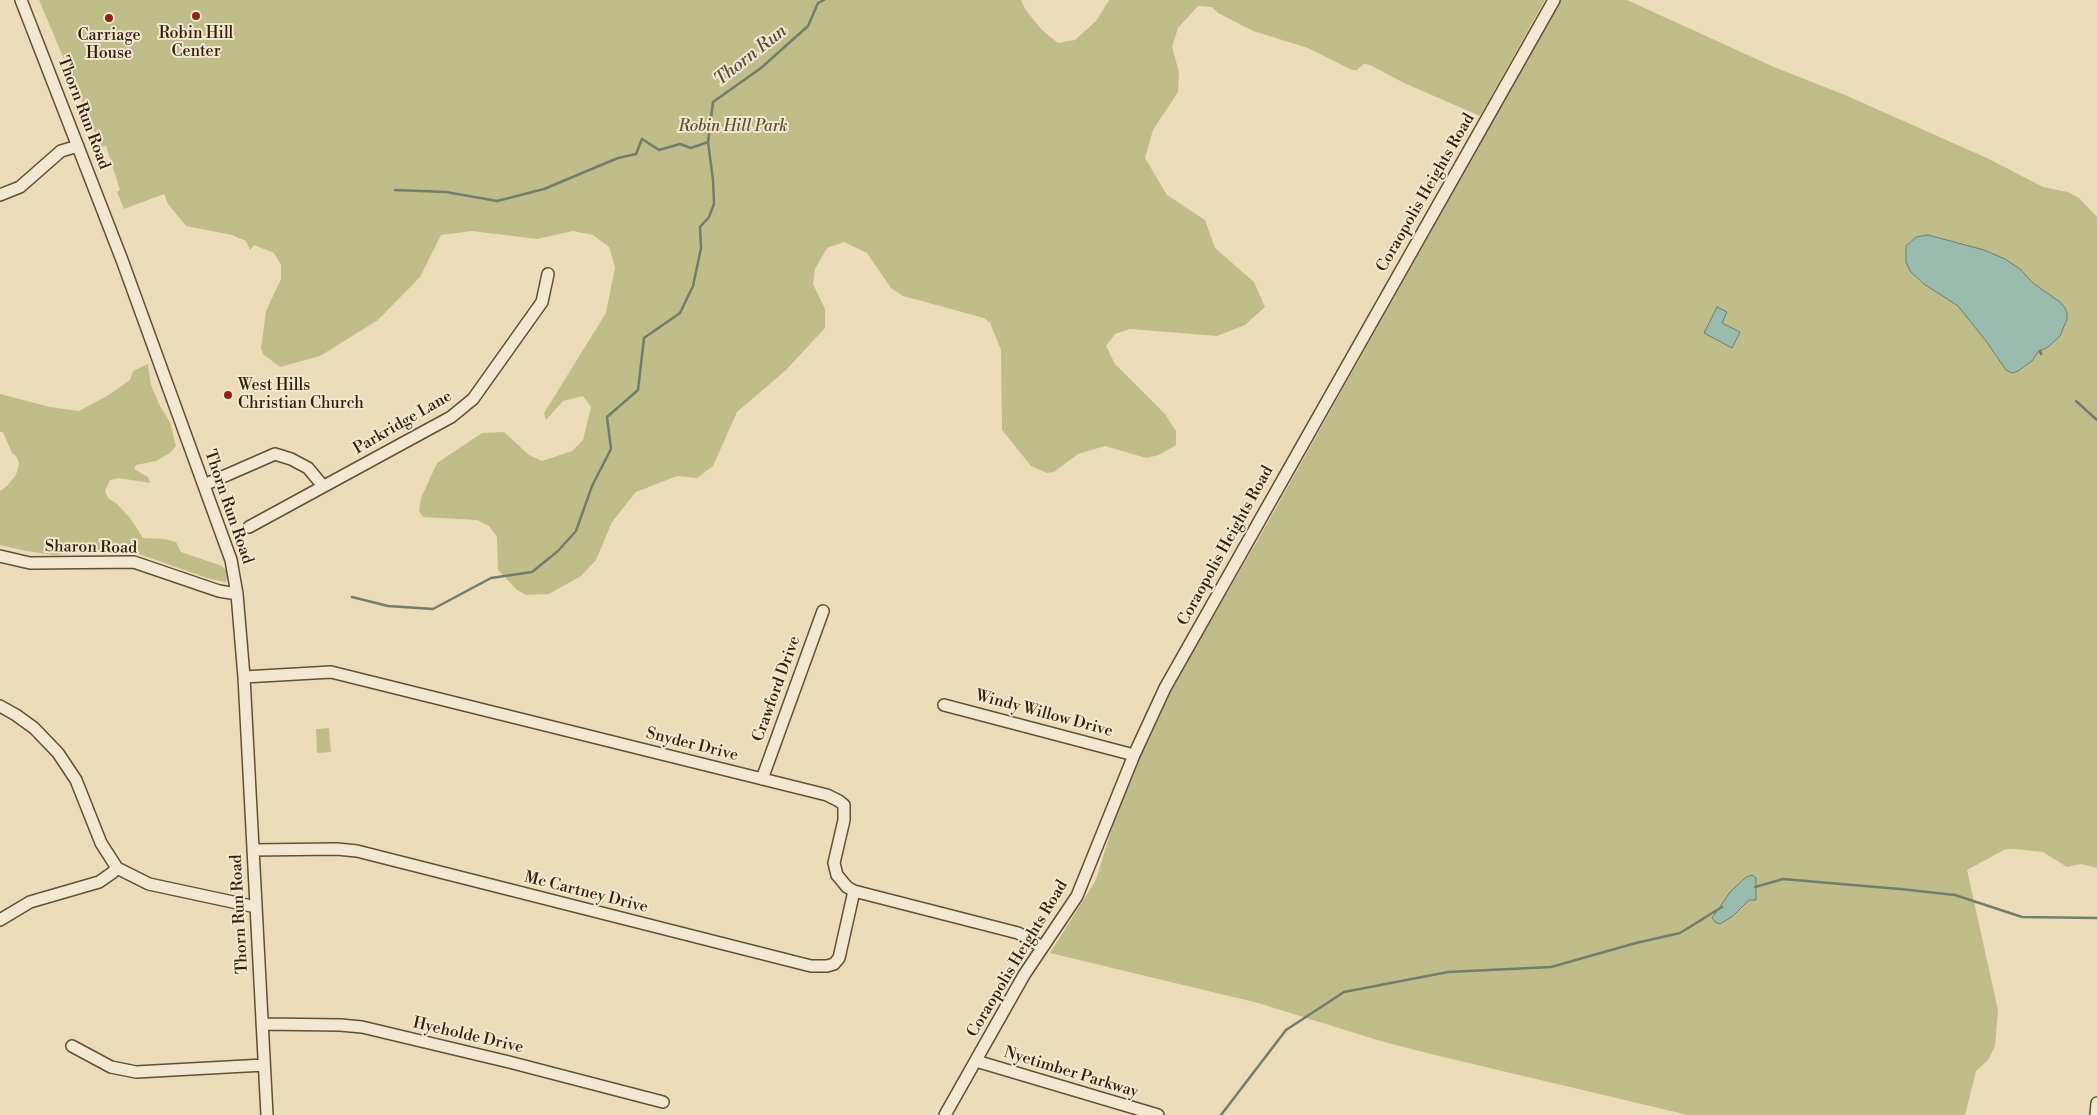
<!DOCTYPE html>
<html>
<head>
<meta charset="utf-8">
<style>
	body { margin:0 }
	canvas { display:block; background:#eddcba }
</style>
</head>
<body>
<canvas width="2097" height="1115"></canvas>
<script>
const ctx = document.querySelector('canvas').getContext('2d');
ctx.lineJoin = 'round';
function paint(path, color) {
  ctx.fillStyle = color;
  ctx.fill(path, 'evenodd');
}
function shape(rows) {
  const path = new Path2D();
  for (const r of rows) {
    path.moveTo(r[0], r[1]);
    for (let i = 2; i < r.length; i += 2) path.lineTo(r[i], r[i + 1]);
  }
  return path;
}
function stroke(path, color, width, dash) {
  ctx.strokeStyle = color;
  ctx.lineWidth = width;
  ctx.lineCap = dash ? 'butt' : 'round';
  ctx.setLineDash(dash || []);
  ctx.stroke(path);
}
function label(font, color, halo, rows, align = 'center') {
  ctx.font = font + ' "Libre Bodoni",serif';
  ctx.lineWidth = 4;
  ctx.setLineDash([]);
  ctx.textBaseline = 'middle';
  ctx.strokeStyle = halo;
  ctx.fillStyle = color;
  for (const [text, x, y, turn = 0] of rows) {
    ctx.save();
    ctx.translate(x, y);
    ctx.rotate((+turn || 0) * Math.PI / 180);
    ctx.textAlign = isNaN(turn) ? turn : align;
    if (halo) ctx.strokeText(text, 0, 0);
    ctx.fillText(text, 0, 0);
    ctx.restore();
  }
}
paint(shape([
	[39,0,1021,0,1025,9,1042,30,1058,43,1075,40,1096,21,1109,0,1545,0,1480,116,1404,83,1370,65,1364,64,1357,70,1352,70,1308,48,1253,31,1218,13,1212,7,1198,6,1178,28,1172,47,1179,72,1178,92,1153,130,1145,158,1167,195,1205,220,1215,248,1254,282,1265,307,1245,325,1217,336,1130,329,1115,334,1106,346,1115,364,1165,414,1176,431,1176,445,1159,455,1146,458,1105,446,1078,454,1054,472,1047,473,1031,466,1002,430,1001,350,990,323,984,318,903,296,891,288,867,253,844,242,827,248,815,269,813,284,825,309,825,328,786,370,737,412,713,466,697,478,677,476,636,492,612,522,596,560,581,576,549,594,526,595,517,590,498,570,497,537,489,526,477,520,423,517,419,511,421,498,437,463,482,433,504,432,529,455,542,461,572,451,583,440,591,407,583,396,563,401,546,420,544,413,606,313,615,267,609,247,593,235,573,231,537,239,472,231,441,235,420,277,378,320,320,356,280,367,263,354,261,348,266,311,281,279,281,265,274,253,254,245,250,250,246,241,232,235,186,226,168,204,164,194,124,209,117,192,120,190,106,146,101,147],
	[1561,0,1627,0,1774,67,1845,95,1989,159,2043,187,2068,192,2079,198,2097,217,2097,868,2081,864,2067,867,2043,852,2013,849,2004,850,1967,870,1998,1010,1995,1046,1988,1060,1976,1071,1965,1115,1688,1115,1439,1056,1384,1042,1258,1003,1050,953,1096,880,1114,821,1140,758,1176,681,1263,531],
	[148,364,151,385,160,406,170,422,176,446,170,453,156,461,136,465,134,469,148,477,150,483,119,478,110,480,105,491,108,498,117,504,130,518,143,538,164,539,176,542,181,552,222,566,227,571,229,577,225,582,207,578,139,554,87,551,54,555,26,551,0,545,0,491,7,486,16,475,19,464,17,457,12,453,3,432,0,432,0,394,50,407,79,411,107,396,130,380,133,371],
	[329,728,331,752,317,753,316,729]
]), '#bfbe8b');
const water = shape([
	[1928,235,1984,250,2005,259,2020,269,2033,283,2060,302,2065,308,2067,313,2067,319,2060,336,2048,347,2038,352,2032,361,2018,371,2012,373,2006,370,1986,341,1958,306,1924,284,1910,271,1906,262,1906,246,1916,237,1928,235],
	[1717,307,1727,312,1722,323,1740,332,1732,348,1704,333,1717,307],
	[1752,875,1756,878,1756,900,1749,900,1733,916,1720,924,1715,922,1712,918,1730,892,1746,877,1752,875]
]);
paint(water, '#99bcae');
stroke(water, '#717e6b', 1);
stroke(shape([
	[395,190,446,192,497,201,544,189,618,158,636,154,642,139,659,150,680,144,691,148,708,142],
	[2040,351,2041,354],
	[2076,401,2097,420],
	[352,597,388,606,433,609,491,578,532,572,558,551,576,531,592,486,611,449,607,417,638,390,644,338,680,313,693,286,701,248,700,227,709,217,714,204,713,180,708,142,713,102,761,68,808,26,818,3,824,0],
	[1755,887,1783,879,1900,889,1955,895,2022,917,2097,918],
	[1221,1115,1286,1030,1344,992,1448,972,1551,967,1636,943,1680,933,1722,907]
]), '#717e6b', 2.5);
const minor = shape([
	[21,0,122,260,231,560,237,594,244,677,267,1115],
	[0,195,20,187,61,151,78,146],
	[204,485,275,454,291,459,308,468,323,486],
	[249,527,451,417,473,399,542,302,548,274],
	[0,556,30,563,134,562,219,591,237,594],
	[244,677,331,672,827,795,839,801,844,805,844,820,834,863,837,875,847,887,854,891,1018,933,1042,947],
	[944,705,1134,755],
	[0,706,16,715,34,728,58,753,76,780,101,843,117,868,149,884,256,907],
	[762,779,823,611],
	[253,850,337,849,357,851,811,966,827,966,834,964,839,958,854,891],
	[0,920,30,902,99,882,112,873,117,868],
	[262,1024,340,1025,362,1027,509,1062,663,1102],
	[72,1046,111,1067,136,1072,264,1065],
	[976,1061,1158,1115],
	[945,1115,1024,975,1077,896,1134,755,1165,688,1554,0],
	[2096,1115,2097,1103]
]);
stroke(minor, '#624f34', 14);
stroke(minor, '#f3e8d2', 11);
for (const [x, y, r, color] of [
	[196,16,5,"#8f2418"],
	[109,18,5,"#8f2418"],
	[228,395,5,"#8f2418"]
]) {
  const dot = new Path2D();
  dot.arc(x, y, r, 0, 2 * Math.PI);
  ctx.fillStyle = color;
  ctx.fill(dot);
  stroke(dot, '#f3e8d2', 2);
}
label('16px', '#342007', '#f3e8d2', [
	["Robin Hill",196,34],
	["Center",196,52],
	["Carriage",109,36],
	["House",109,54],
	["West Hills",238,386,"left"],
	["Christian Church",238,404,"left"]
]);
label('16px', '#342007', '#f3e8d2', [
	["Thorn Run Road",83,113,69],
	["Coraopolis Heights Road",1426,193,-60],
	["Parkridge Lane",403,423,-30],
	["Thorn Run Road",228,507,71],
	["Coraopolis Heights Road",1226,546,-61],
	["Sharon Road",91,548,1],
	["Crawford Drive",777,689,-70],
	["Windy Willow Drive",1044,714,15],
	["Snyder Drive",692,745,14],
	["Mc Cartney Drive",586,893,14],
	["Thorn Run Road",240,914,-93],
	["Coraopolis Heights Road",1018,959,-59],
	["Hyeholde Drive",468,1036,13],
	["Nyetimber Parkway",1071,1073,17]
]);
label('italic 16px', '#5e4f2f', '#f3e8d2', [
	["Robin Hill Park",733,127]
]);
label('italic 18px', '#524f39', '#f3e8d2', [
	["Thorn Run",751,56,-38]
]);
</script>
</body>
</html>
